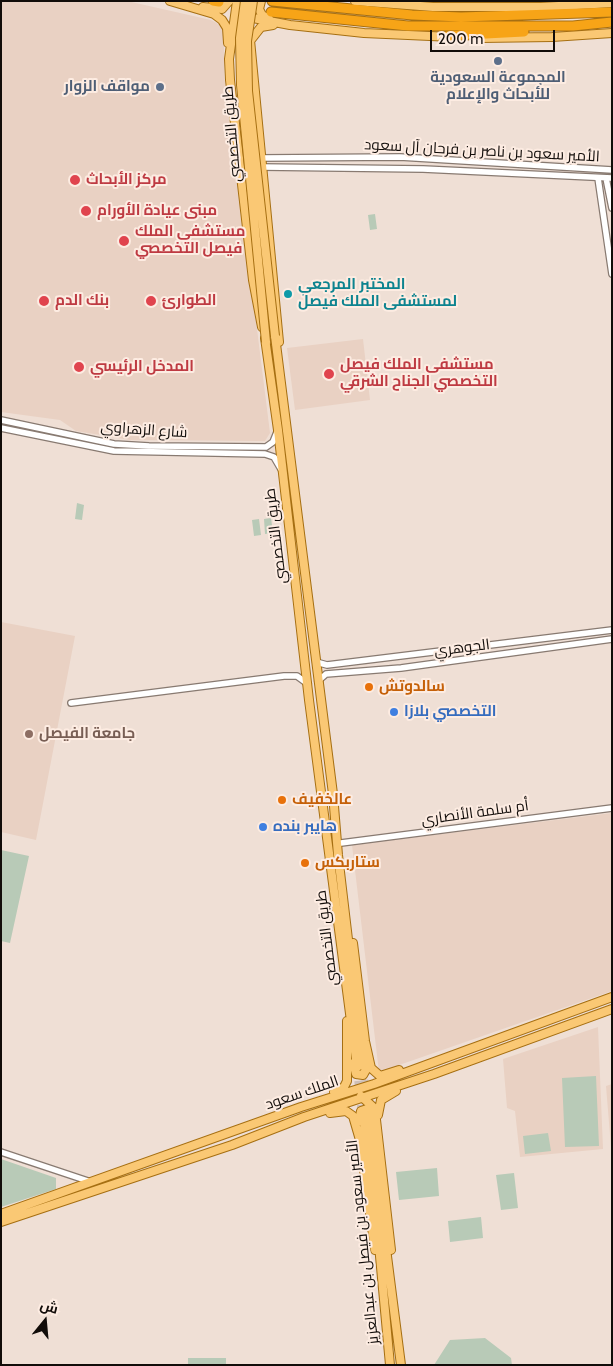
<!DOCTYPE html>
<html>
<head>
<meta charset="utf-8">
<style>
	body { margin:0 }
	#map { position:relative; width:613px; height:1366px; overflow:hidden; background:#efdfd5; font-family:Cabin,Cairo,sans-serif }
	canvas { display:block }
	.frame { position:absolute; inset:0; border:2px solid #110c09; pointer-events:none }
	.north { position:absolute; left:20px; top:1296px; width:50px; height:50px; -webkit-text-stroke:4px #fdece2; paint-order:stroke; rotate:17deg; font-size:14px; font-weight:700; line-height:20px; text-align:center; color:#110c09 }
	.north::after { content:''; display:block; margin:auto; width:18px; height:22px; background:#110c09; clip-path:polygon(50% 0,100% 100%,50% 72%,0 100%) }
	.scale { position:absolute; left:430px; top:30px; width:125px; height:22px; box-sizing:border-box; border:2px solid #110c09; border-top:0; padding-left:6px; font-size:15px; line-height:18px; white-space:nowrap; color:#110c09; -webkit-text-stroke:4px #fdece2; paint-order:stroke }
</style>
</head>
<body>
<div id="map">
<canvas width="613" height="1366"></canvas>
<div class="frame"></div>
<div class="north">ش</div>
<div class="scale">200 m</div>
</div>
<script>
const ctx = document.querySelector('canvas').getContext('2d');
ctx.lineJoin = 'round';
function paint(path, color) {
  ctx.fillStyle = color;
  ctx.fill(path, 'evenodd');
}
function shape(rows) {
  const path = new Path2D();
  for (const r of rows) {
    path.moveTo(r[0], r[1]);
    for (let i = 2; i < r.length; i += 2) path.lineTo(r[i], r[i + 1]);
  }
  return path;
}
function stroke(path, color, width, dash) {
  ctx.strokeStyle = color;
  ctx.lineWidth = width;
  ctx.lineCap = dash ? 'butt' : 'round';
  ctx.setLineDash(dash || []);
  ctx.stroke(path);
}
function label(font, color, halo, rows, align = 'center') {
  ctx.font = font + ' Cabin,Cairo,sans-serif';
  ctx.lineWidth = 4;
  ctx.setLineDash([]);
  ctx.textBaseline = 'middle';
  ctx.strokeStyle = halo;
  ctx.fillStyle = color;
  for (const [text, x, y, turn = 0] of rows) {
    ctx.save();
    ctx.translate(x, y);
    ctx.rotate((+turn || 0) * Math.PI / 180);
    ctx.textAlign = isNaN(turn) ? turn : align;
    if (halo) ctx.strokeText(text, 0, 0);
    ctx.fillText(text, 0, 0);
    ctx.restore();
  }
}
paint(shape([
	[1,1,127,1,211,20,222,26,224,30,224,75,233,140,232,147,228,150,231,168,236,167,243,217,270,433,265,441,130,440,76,431,60,420,1,412],
	[363,339,370,400,295,410,287,348],
	[1,622,75,636,36,840,1,832],
	[612,813,612,991,379,1072,352,845],
	[598,1027,603,1149,520,1157,515,1111,507,1108,503,1059],
	[612,1084,612,1147,611,1147,606,1086]
]), '#e9d1c3');
paint(shape([
	[375,214,377,229,370,230,368,215],
	[77,503,84,505,82,520,75,519],
	[271,518,273,533,265,534,264,519],
	[259,519,261,535,254,536,252,520],
	[1,850,29,856,10,943,1,941],
	[596,1076,599,1146,565,1147,562,1078],
	[548,1133,551,1151,525,1154,523,1136],
	[1,1159,56,1178,56,1189,1,1207],
	[437,1168,439,1196,399,1200,396,1172],
	[514,1173,518,1208,501,1210,496,1175],
	[481,1217,483,1238,450,1242,448,1221],
	[485,1338,511,1358,512,1365,434,1365,450,1340],
	[188,1358,226,1358,226,1365,188,1365]
]), '#b8cab7');
stroke(shape([
	[363,1068,367,1102],
	[357,1069,362,1115]
]), '#cebfb6', 8, [8, 4]);
const tertiary = shape([
	[261,158,400,157,612,170],
	[262,167,423,169,612,178],
	[598,178,612,274],
	[606,178,612,208],
	[1,420,114,444,149,446,266,447,273,442,277,432],
	[1,428,114,451,265,454,274,457,281,469],
	[316,662,327,665,612,630],
	[318,681,326,674,401,668,612,639],
	[71,703,284,676,297,676,308,684],
	[341,843,612,808],
	[1,1152,91,1182]
]);
const primary = shape([
	[170,1,214,14,222,20,227,28,228,43],
	[237,1,229,59,230,80,253,280,262,327],
	[261,1,259,9,262,15,269,19],
	[355,1,433,7,541,7,612,3],
	[203,7,222,9,229,1],
	[247,13,253,18,290,25,364,33,452,37],
	[481,38,552,37,612,33],
	[250,40,279,342],
	[250,41,261,27,273,25],
	[275,336,333,794,338,855,363,1066],
	[265,338,278,430,309,700,357,1067],
	[353,943,365,1041,371,1068,380,1076,399,1070],
	[353,1063,356,1074,363,1075,367,1068,366,1061],
	[334,1092,344,1087,347,1081,347,1021],
	[361,1096,373,1107,375,1111,391,1250],
	[330,1113,346,1111,353,1116,360,1140,375,1250],
	[378,1115,381,1100,396,1091],
	[369,1116,401,1365],
	[363,1117,375,1202,390,1365],
	[359,1121,361,1111,367,1109,372,1113,373,1118],
	[1,1214,301,1107,374,1084,612,997],
	[1,1222,232,1145,304,1117,434,1074,612,1009]
]);
const motorway = shape([
	[213,1,219,2],
	[272,1,412,15,461,17,612,12],
	[271,12,408,26,573,26,612,22],
	[447,36,524,32]
]);
stroke(tertiary, '#887a71', 8);
stroke(primary, '#a66f12', 10);
stroke(motorway, '#a66f12', 11);
stroke(tertiary, '#fff', 5.5);
stroke(primary, '#fac874', 8);
stroke(motorway, '#f7a417', 9);
const primaryBridge = shape([
	[245,1,240,38,241,85,266,342],
	[253,1,247,41,248,91,275,336]
]);
stroke(primaryBridge, '#a66f12', 10, []);
stroke(primaryBridge, '#fac874', 8);
for (const [x, y, r, color] of [
	[498,61,5,"#5c6f8a"],
	[160,87,5,"#5c6f8a"],
	[75,180,6,"#e0444e"],
	[86,211,6,"#e0444e"],
	[124,241,6,"#e0444e"],
	[288,294,5,"#0f9aa8"],
	[44,301,6,"#e0444e"],
	[151,301,6,"#e0444e"],
	[79,367,6,"#e0444e"],
	[329,374,6,"#e0444e"],
	[369,687,5,"#e8710a"],
	[394,712,5,"#3f7fe0"],
	[29,734,5,"#8d6e63"],
	[282,800,5,"#e8710a"],
	[263,827,5,"#3f7fe0"],
	[305,863,5,"#e8710a"]
]) {
  const dot = new Path2D();
  dot.arc(x, y, r, 0, 2 * Math.PI);
  ctx.fillStyle = color;
  ctx.fill(dot);
  stroke(dot, '#fdece2', 2);
}
label('bold 15px', '#4e5e75', '#fdece2', [
	["المجموعة السعودية",498,78],
	["للأبحاث والإعلام",498,95],
	["مواقف الزوار",150,87,"right"]
]);
label('15px', '#110c09', '#fdece2', [
	["طريق التخصصي",232,134,-95],
	["الأمير سعود بن ناصر بن فرحان آل سعود",482,151,3],
	["شارع الزهراوي",144,430,4],
	["طريق التخصصي",276,536,-97],
	["الجوهري",462,648,-7],
	["أم سلمة الأنصاري",475,813,-8],
	["طريق التخصصي",327,938,-97],
	["الملك سعود",302,1093,-19],
	["الأمير سعود بن فيصل بن عبدالعزيز",363,1242,-96]
]);
label('bold 15px', '#be3a42', '#fdece2', [
	["مركز الأبحاث",86,180],
	["مبنى عيادة الأورام",97,211],
	["مستشفى الملك",135,232],
	["فيصل التخصصي",135,249],
	["بنك الدم",55,301],
	["الطوارئ",162,301],
	["مستشفى الملك فيصل",340,365],
	["التخصصي الجناح الشرقي",340,382],
	["المدخل الرئيسي",90,367]
], 'left');
label('bold 15px', '#0d838f', '#fdece2', [
	["المختبر المرجعي",298,285],
	["لمستشفى الملك فيصل",298,302]
], 'left');
label('bold 15px', '#c56008', '#fdece2', [
	["سالدوتش",379,687],
	["عالخفيف",292,800],
	["ستاربكس",315,863]
], 'left');
label('bold 15px', '#366cbe', '#fdece2', [
	["التخصصي بلازا",404,712],
	["هايبر بنده",273,827]
], 'left');
label('bold 15px', '#785e54', '#fdece2', [
	["جامعة الفيصل",39,734]
], 'left');
</script>
</body>
</html>
